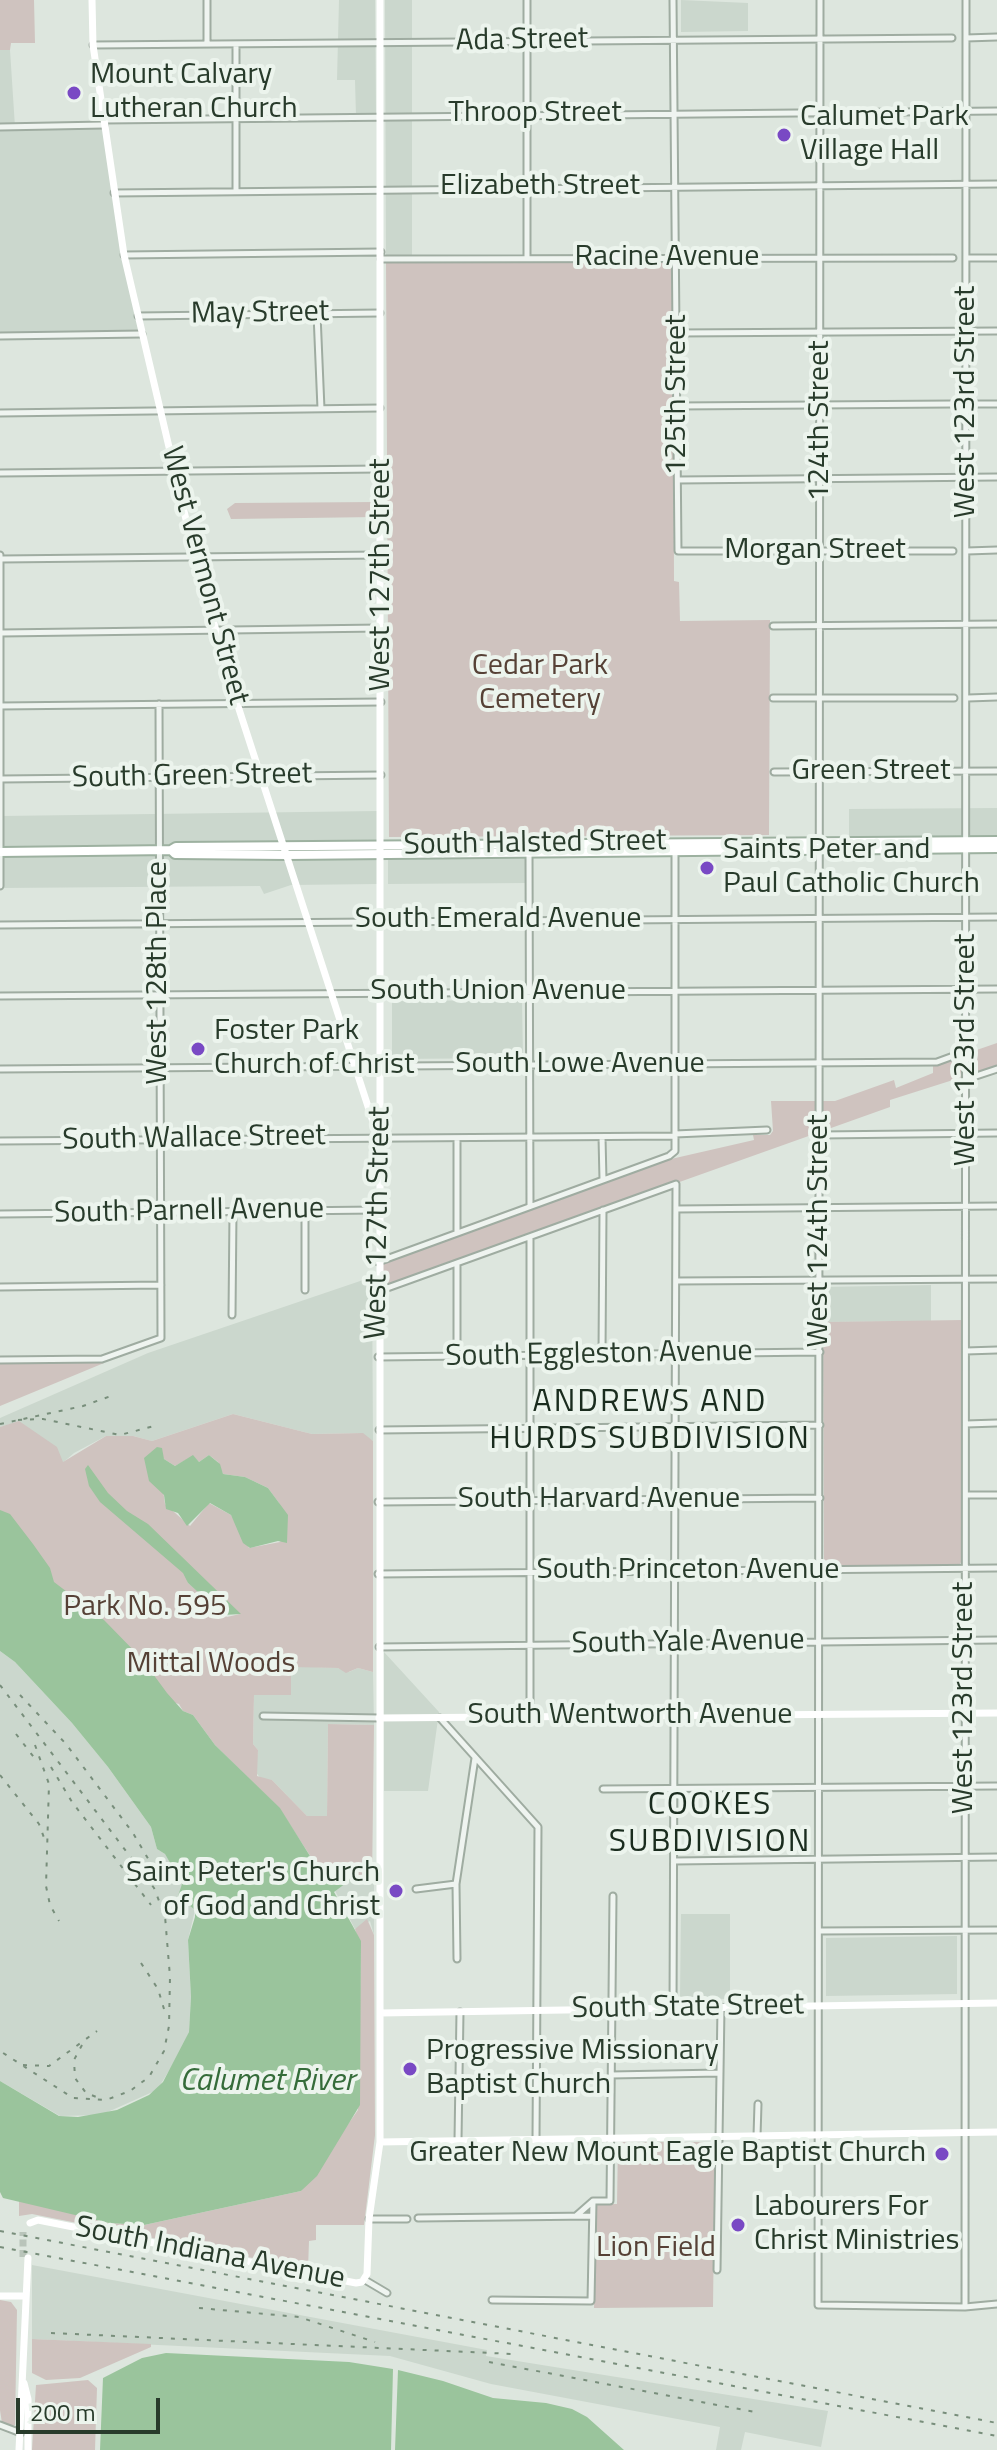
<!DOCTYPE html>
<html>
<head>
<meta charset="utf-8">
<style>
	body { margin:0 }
	#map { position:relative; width:997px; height:2450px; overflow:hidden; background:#dde6de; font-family:"Titillium Web",sans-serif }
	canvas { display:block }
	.scale { position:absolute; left:16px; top:2398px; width:144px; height:36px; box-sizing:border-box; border:4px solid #283b2b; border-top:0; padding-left:10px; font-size:24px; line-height:28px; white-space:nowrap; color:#283b2b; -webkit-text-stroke:6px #ecf4ed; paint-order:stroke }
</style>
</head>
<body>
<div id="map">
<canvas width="997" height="2450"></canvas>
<div class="scale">200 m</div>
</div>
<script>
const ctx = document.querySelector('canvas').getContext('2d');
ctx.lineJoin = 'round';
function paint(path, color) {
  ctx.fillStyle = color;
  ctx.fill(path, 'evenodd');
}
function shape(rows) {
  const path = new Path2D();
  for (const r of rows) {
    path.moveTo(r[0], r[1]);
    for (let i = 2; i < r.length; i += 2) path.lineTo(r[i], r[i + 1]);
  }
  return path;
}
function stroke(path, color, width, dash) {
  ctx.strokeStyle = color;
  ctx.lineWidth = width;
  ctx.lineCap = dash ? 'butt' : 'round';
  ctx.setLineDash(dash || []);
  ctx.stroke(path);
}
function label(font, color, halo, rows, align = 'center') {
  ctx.font = font + ' "Titillium Web",sans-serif';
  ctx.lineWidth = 8;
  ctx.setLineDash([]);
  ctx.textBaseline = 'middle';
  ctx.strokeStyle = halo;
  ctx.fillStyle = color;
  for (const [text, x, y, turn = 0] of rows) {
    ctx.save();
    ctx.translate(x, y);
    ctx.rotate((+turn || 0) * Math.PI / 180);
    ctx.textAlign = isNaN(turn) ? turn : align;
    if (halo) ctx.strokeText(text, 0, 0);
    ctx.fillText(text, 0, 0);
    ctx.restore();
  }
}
paint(shape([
	[339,0,375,0,376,116,356,116,355,80,337,80],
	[385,0,412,0,412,261,386,262],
	[681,0,748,3,748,31,681,32],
	[0,50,10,50,15,127,105,127,119,224,143,331,0,333],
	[997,808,997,836,849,838,849,809],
	[378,811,377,884,291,885,264,894,260,886,1,888,2,816],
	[388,855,529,855,528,883,388,884],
	[522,1000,523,1058,392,1059,392,1001],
	[372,1277,373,1441,358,1433,312,1434,233,1414,152,1441,133,1436,106,1436,74,1453,59,1466,19,1423,0,1427,0,1418,148,1353],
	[931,1285,931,1321,823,1322,824,1287],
	[0,1651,15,1662,72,1723,108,1767,151,1827,157,1849,165,1854,182,1884,183,1898,195,1910,188,1940,191,1997,189,2032,182,2050,157,2090,101,2115,60,2116,0,2081],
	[384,1652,439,1712,428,1791,384,1791],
	[290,1666,338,1668,349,1672,358,1668,373,1672,374,1725,328,1724,327,1817,307,1816,272,1780,261,1779,255,1771,258,1750,253,1744,254,1695],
	[343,1869,374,1881,374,1935,370,1921,355,1929,330,1881,324,1877],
	[681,1914,730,1914,730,1999,680,1998],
	[957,1936,957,1994,826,1996,826,1938],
	[32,2265,487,2350,486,2356,828,2411,821,2447,745,2432,741,2450,716,2450,720,2427,491,2384,390,2356,32,2339]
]), '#cbd7cd');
paint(shape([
	[0,0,34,0,35,43,11,43,10,50,0,50],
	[673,260,674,581,679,582,680,621,770,620,769,835,389,837,386,262],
	[376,502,376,517,231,519,227,509,235,503],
	[997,1043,997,1066,890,1100,890,1107,382,1288,382,1263,671,1159,754,1140,753,1135,770,1135,773,1131,771,1101,835,1101,894,1080,896,1088,933,1073,933,1065],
	[963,1320,962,1561,959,1565,828,1566,824,1562,823,1322],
	[7,1363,104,1363,0,1406,0,1364],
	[233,1414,312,1434,363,1433,373,1441,373,1672,358,1668,346,1673,338,1668,291,1667,291,1695,254,1695,253,1744,258,1750,257,1776,272,1780,307,1816,327,1816,328,1724,374,1725,372,1883,343,1869,324,1877,279,1808,215,1745,193,1715,183,1711,179,1704,168,1701,47,1577,0,1511,0,1427,19,1421,57,1447,63,1462,106,1436,133,1436,152,1441],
	[157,1447,164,1459,175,1466,193,1456,199,1462,209,1455,218,1462,223,1474,245,1477,268,1488,279,1503,287,1534,280,1542,249,1548,231,1515,209,1503,190,1526,165,1504],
	[181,1558,190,1566,240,1614,227,1617,188,1583],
	[367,1919,374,1935,375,2135,364,2225,316,2225,316,2240,309,2241,308,2269,32,2214,19,2216,19,2200,109,2223,144,2225,301,2191,358,2110,361,1949,355,1929],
	[618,2142,715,2142,713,2307,594,2308,595,2209,598,2204,617,2204],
	[0,2300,11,2302,17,2310,15,2425,11,2426,2,2423,0,2410],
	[32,2339,151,2344,151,2347,80,2378,46,2380,32,2373],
	[88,2380,97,2388,95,2450,32,2450,36,2385]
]), '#cfc3bf');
paint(shape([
	[157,1447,162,1448,164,1459,175,1466,193,1455,199,1462,209,1455,220,1464,223,1474,245,1477,268,1488,288,1515,287,1543,278,1541,250,1548,243,1543,231,1515,210,1503,187,1526,178,1513,166,1509,164,1495,149,1481,144,1458],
	[88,1465,108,1493,127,1511,148,1524,241,1614,223,1615,188,1583,183,1573,100,1502,89,1486,85,1469],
	[0,1510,10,1514,33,1544,50,1568,54,1582,104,1620,142,1659,167,1693,183,1711,193,1715,215,1745,280,1808,325,1880,347,1874,349,1877,350,1880,334,1892,361,1941,360,2105,317,2176,301,2191,144,2225,109,2223,3,2198,0,2192,0,2081,59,2116,78,2117,117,2110,149,2095,163,2082,189,2032,191,1997,188,1940,195,1917,195,1910,178,1896,182,1884,165,1854,157,1849,151,1827,108,1767,72,1723,15,1662,0,1651],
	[166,2353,349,2362,393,2369,391,2450,100,2450,103,2378,142,2358],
	[398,2370,443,2381,493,2398,546,2403,572,2409,587,2417,624,2450,395,2450]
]), '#9ac49c');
stroke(shape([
	[23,2257,23,2232]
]), '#b9c4ba', 7, [7, 3.5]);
const street = shape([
	[207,0,207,44],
	[527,0,527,258],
	[673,0,678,551,953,551],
	[820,0,818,2305,965,2307,997,2304],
	[966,38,997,37],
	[93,45,952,38],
	[104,120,997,111],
	[0,127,104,125],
	[236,191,236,44],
	[114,193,997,184],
	[124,255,381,252],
	[967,258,997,258],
	[381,259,953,258],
	[317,314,321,409],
	[138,316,380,313],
	[678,333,997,331],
	[0,336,142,334],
	[967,404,997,404],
	[677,406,953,404],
	[0,413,380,408],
	[0,473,380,469],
	[678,480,997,477],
	[967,551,997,550],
	[0,555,0,886],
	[1,559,380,555],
	[773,626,997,624],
	[1,633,381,628],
	[773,698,954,698],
	[968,698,997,697],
	[0,706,381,702],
	[774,772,997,771],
	[1,779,381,775],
	[529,851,530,1206],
	[0,925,997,917],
	[0,996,997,989],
	[0,1069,937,1062,967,1051],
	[967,1079,997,1069],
	[675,1134,767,1130],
	[821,1135,997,1133],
	[602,1137,603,1180],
	[457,1138,457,1232],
	[0,1141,675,1136],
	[676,1209,997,1206],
	[305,1210,305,1290],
	[0,1214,378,1210],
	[530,1237,530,1717],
	[378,1262,669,1156,675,1151,675,851],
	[457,1263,457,1356],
	[676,1281,997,1279],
	[0,1287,161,1285],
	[379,1291,676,1184,673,2008],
	[232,1315,233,1212],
	[966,1351,997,1350],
	[602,1354,603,1210],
	[378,1357,820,1352],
	[0,1360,102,1359,161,1338,159,704],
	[966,1424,997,1423],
	[379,1430,820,1425],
	[966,1495,997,1495],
	[378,1502,820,1498],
	[378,1574,997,1568],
	[379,1647,997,1640],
	[263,1716,379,1718],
	[440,1718,538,1827,536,2139],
	[603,1789,997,1786],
	[674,1861,997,1857],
	[416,1889,456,1884],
	[819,1931,997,1930],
	[457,1959,456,1884,475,1758],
	[611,2075,720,2073],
	[757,2136,758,2104],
	[458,2140,460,2012],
	[593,2201,610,2201,613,1896],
	[576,2216,592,2202],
	[418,2218,592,2216],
	[369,2219,407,2219],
	[717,2270,721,2007],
	[365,2280,387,2293],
	[492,2300,591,2301,593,2202],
	[965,2307,966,0],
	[0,2425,21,2433]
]);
const primary = shape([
	[171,850,176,847,997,841],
	[0,852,171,850,175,854,287,855,997,848]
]);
stroke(street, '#9faca1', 9);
stroke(primary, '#9db1a0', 12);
stroke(street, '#eff4f0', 5);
stroke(shape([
	[92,0,93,45,124,255,195,558,237,703,375,1128],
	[379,1718,997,1713],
	[380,2013,997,2003],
	[380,2142,997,2132],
	[30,2223,38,2220,356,2283,362,2282,367,2274,369,2219,380,2142,380,0],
	[0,2296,25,2296],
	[24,2383,28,2399,28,2450],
	[19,2450,28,2258]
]), '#fff', 7);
stroke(primary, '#fff', 8);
stroke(shape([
	[18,1420,43,1419,120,1435,158,1425],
	[0,1424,83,1406,111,1396],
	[0,1685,154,1888,165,1916,170,1977,169,2026,164,2051,149,2077,130,2091,106,2100,73,2098,0,2051],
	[20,1695,66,1744,133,1833,160,1879],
	[16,1734,36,1760],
	[35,1745,49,1784,46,1886,50,1905,59,1921],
	[51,1767,72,1802,151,1905],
	[0,1775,39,1824,46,1843],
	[141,1963,158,1989,164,2009],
	[82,2045,74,2060,75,2078,86,2093,99,2098],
	[23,2065,49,2066,97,2031],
	[0,2231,997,2423],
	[0,2247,997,2436],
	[199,2308,299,2317,375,2342],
	[51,2333,513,2354],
	[489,2362,760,2413]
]), '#788e7b', 2, [4, 8]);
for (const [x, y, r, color] of [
	[74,93,8,"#7949c4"],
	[784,135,8,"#7949c4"],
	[707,868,8,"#7949c4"],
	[198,1049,8,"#7949c4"],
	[396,1891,8,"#7949c4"],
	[410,2069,8,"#7949c4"],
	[942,2154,8,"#7949c4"],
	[738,2225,8,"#7949c4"]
]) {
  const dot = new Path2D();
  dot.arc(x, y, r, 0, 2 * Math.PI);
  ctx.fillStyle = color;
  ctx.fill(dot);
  stroke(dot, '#ecf4ed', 3);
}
label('30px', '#283b2b', '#ecf4ed', [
	["Ada Street",522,41,-1],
	["Throop Street",535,114],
	["Elizabeth Street",540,187],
	["Racine Avenue",667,258],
	["May Street",260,314,-1],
	["125th Street",678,395,-90],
	["West 123rd Street",967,402,-90],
	["124th Street",821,421,-90],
	["Morgan Street",815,551],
	["West 127th Street",382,575,-90],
	["West Vermont Street",204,576,75],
	["Green Street",871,772],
	["South Green Street",192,777,-1],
	["South Halsted Street",535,844,-1],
	["South Emerald Avenue",498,920],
	["West 128th Place",159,973,-90],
	["South Union Avenue",498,992],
	["West 123rd Street",967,1050,-90],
	["South Lowe Avenue",580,1065],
	["South Wallace Street",194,1139,-1],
	["South Parnell Avenue",189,1212,-1],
	["West 127th Street",379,1223,-89],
	["West 124th Street",820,1231,-90],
	["South Eggleston Avenue",599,1355,-1],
	["South Harvard Avenue",599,1500],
	["South Princeton Avenue",688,1571],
	["South Yale Avenue",688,1643,-1],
	["West 123rd Street",965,1698,-90],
	["South Wentworth Avenue",630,1716],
	["South State Street",688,2008,-1],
	["South Indiana Avenue",210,2254,11]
]);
label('30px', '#283b2b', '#ecf4ed', [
	["Mount Calvary",90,76],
	["Lutheran Church",90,110],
	["Calumet Park",800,118],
	["Village Hall",800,152],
	["Saints Peter and",723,851],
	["Paul Catholic Church",723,885],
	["Foster Park",214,1032],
	["Church of Christ",214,1066],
	["Saint Peter's Church",380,1874,"right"],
	["of God and Christ",380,1908,"right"],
	["Progressive Missionary",426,2052],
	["Baptist Church",426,2086],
	["Greater New Mount Eagle Baptist Church",926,2154,"right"],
	["Labourers For",754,2208],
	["Christ Ministries",754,2242]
], 'left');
label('30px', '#564136', '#ecf4ed', [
	["Cedar Park",540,667],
	["Cemetery",540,701],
	["Park No. 595",145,1608],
	["Mittal Woods",211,1665],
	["Lion Field",656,2249]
]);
ctx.letterSpacing = '2px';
label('32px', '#1a2c1e', '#ecf4ed', [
	["ANDREWS AND",650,1403],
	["HURDS SUBDIVISION",650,1440],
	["COOKES",710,1806],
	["SUBDIVISION",710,1843]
]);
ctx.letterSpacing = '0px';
label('italic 32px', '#356c3a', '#ecf4ed', [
	["Calumet River",267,2082]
]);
</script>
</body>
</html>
